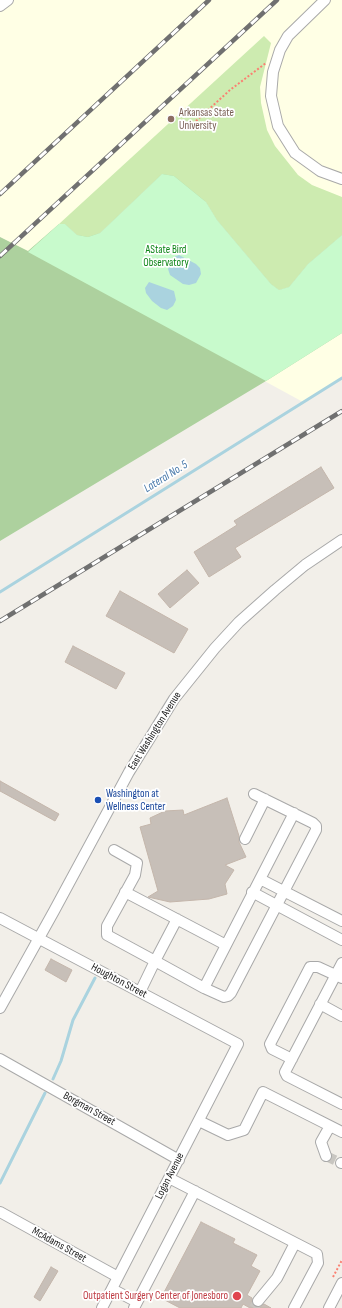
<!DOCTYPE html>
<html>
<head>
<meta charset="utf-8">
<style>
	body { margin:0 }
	canvas { display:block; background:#f2efe9 }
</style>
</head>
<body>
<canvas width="342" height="1308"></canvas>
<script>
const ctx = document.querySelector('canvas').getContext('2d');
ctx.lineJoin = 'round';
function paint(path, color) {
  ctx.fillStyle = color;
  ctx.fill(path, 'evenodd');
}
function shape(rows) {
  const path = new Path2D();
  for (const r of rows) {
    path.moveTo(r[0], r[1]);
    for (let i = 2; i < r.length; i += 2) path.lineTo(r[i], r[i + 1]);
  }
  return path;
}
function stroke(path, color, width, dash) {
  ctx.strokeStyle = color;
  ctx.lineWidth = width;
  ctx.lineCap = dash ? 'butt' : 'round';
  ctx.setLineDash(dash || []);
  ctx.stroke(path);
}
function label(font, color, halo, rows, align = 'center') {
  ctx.font = font + ' "Sofia Sans Condensed",sans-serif';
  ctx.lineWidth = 3.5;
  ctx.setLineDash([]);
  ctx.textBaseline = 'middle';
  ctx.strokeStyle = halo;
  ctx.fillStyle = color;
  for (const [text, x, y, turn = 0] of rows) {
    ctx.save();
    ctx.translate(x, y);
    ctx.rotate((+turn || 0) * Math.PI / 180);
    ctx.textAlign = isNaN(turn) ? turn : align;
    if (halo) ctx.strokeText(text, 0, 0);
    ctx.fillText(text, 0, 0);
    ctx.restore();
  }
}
paint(shape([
	[0,0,342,0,342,377,303,402,0,237]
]), '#ffffe5');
paint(shape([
	[264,36,271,43,260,87,261,103,267,130,275,146,298,175,312,185,342,197,342,235,308,264,289,287,279,290,271,284,217,220,206,202,162,174,100,233,88,238,77,235,65,224,59,224]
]), '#cdebb0');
paint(shape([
	[162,174,174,176,206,202,217,220,271,284,279,290,289,287,308,264,342,235,342,333,266,381,0,541,0,237,28,251,59,224,65,224,77,235,88,237,100,233]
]), '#add19e');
paint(shape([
	[162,174,174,176,206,202,217,220,271,284,279,290,289,287,308,264,342,235,342,333,266,381,28,252,59,224,65,224,77,235,88,237,100,233]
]), '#c8facc');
paint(shape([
	[179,255,196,264,200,268,201,274,196,283,189,285,183,284,170,275,168,269,174,257],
	[149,282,174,291,176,300,173,306,167,310,161,308,152,301,146,293,145,288]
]), '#aad3df');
stroke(shape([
	[0,592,342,378],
	[53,1079,61,1061,73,1020,95,978],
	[0,1183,45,1093]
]), '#aad3df', 3);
const building = shape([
	[321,467,334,488,235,548,241,557,209,577,194,552,237,525,234,521,321,467],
	[187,570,199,583,170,608,158,594,187,570],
	[120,591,188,629,174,653,106,616,120,591],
	[73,646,125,673,116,689,65,662,73,646],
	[0,781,59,814,55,821,0,791,0,781],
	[227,798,239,836,239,842,246,857,225,865,234,870,225,884,227,894,209,899,170,902,148,897,158,891,140,827,151,824,150,818,165,811,183,810,184,815,227,798],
	[51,959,72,970,66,982,45,970,51,959],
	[201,1222,235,1239,233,1243,257,1255,251,1266,260,1271,247,1295,252,1298,252,1303,254,1306,260,1307,264,1304,271,1308,250,1308,243,1304,241,1308,180,1308,161,1298,201,1222],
	[51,1267,58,1271,40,1301,34,1297,51,1267]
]);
paint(building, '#c7bfb8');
stroke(building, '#c4b6ab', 1);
stroke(shape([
	[326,1156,341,1163],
	[254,1308,258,1301]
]), '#c8c6c1', 10, [10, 5]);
const minor = shape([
	[325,0,288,36,280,50,273,72,271,96,278,126,295,153,320,171,342,179],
	[0,6,8,0],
	[245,839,265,799],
	[114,850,137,863,135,875,107,926,107,935,155,961,177,919],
	[260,879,342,921],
	[125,892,226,945],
	[252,892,342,940],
	[0,918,238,1044,102,1308],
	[342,963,285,1072,287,1076,342,1104],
	[204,988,224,997,228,996,231,993,316,830,316,826,313,823,254,794],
	[140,992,155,961,204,988,294,813],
	[320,1004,342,1016],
	[0,1008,54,911,129,772,174,699,215,648,239,622,275,590,305,565,342,540],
	[0,1059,179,1160],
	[292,1059,272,1049,270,1044,310,967,318,967,342,978],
	[199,1121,228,1135,244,1130,263,1092,342,1132],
	[326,1156,321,1142,330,1126],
	[341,1163,342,1163],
	[169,1178,317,1254,318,1263,294,1308],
	[0,1212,118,1277],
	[112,1289,137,1302],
	[258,1301,277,1278,295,1243],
	[134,1308,195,1191],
	[329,1308,342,1283]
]);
stroke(minor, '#a9a9a9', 12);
stroke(shape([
	[196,121,230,90,266,63],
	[333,1277,342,1260]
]), '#fa8072', 2, [2, 2]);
stroke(minor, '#fff', 10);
const rail = shape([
	[0,194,209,0],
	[0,256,277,0],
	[0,621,342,411]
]);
stroke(rail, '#707070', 4.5);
stroke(rail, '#fff', 3, [9]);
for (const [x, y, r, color] of [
	[171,119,4,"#8d6e63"],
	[98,800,4,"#1a4fb4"],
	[237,1296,5,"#e0444e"]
]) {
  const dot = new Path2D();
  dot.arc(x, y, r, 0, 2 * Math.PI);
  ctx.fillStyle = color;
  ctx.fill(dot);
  stroke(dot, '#fff', 1.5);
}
label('11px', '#785e54', '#fff', [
	["Arkansas State",179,113],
	["University",179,126]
], 'left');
label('11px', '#0c8416', '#fff', [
	["AState Bird",166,250],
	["Observatory",166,263]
]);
label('11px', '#222', '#fff', [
	["East Washington Avenue",155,731,-58],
	["Houghton Street",119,981,28],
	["Borgman Street",89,1109,29],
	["Logan Avenue",170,1176,-63],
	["McAdams Street",59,1245,29]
]);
label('11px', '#164399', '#fff', [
	["Washington at",106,794],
	["Wellness Center",106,807]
], 'left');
label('11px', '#be3a42', '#fff', [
	["Outpatient Surgery Center of Jonesboro",228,1296]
], 'right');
label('italic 12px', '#4a7aab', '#fff', [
	["Lateral No. 5",166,477,-32]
]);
</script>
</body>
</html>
